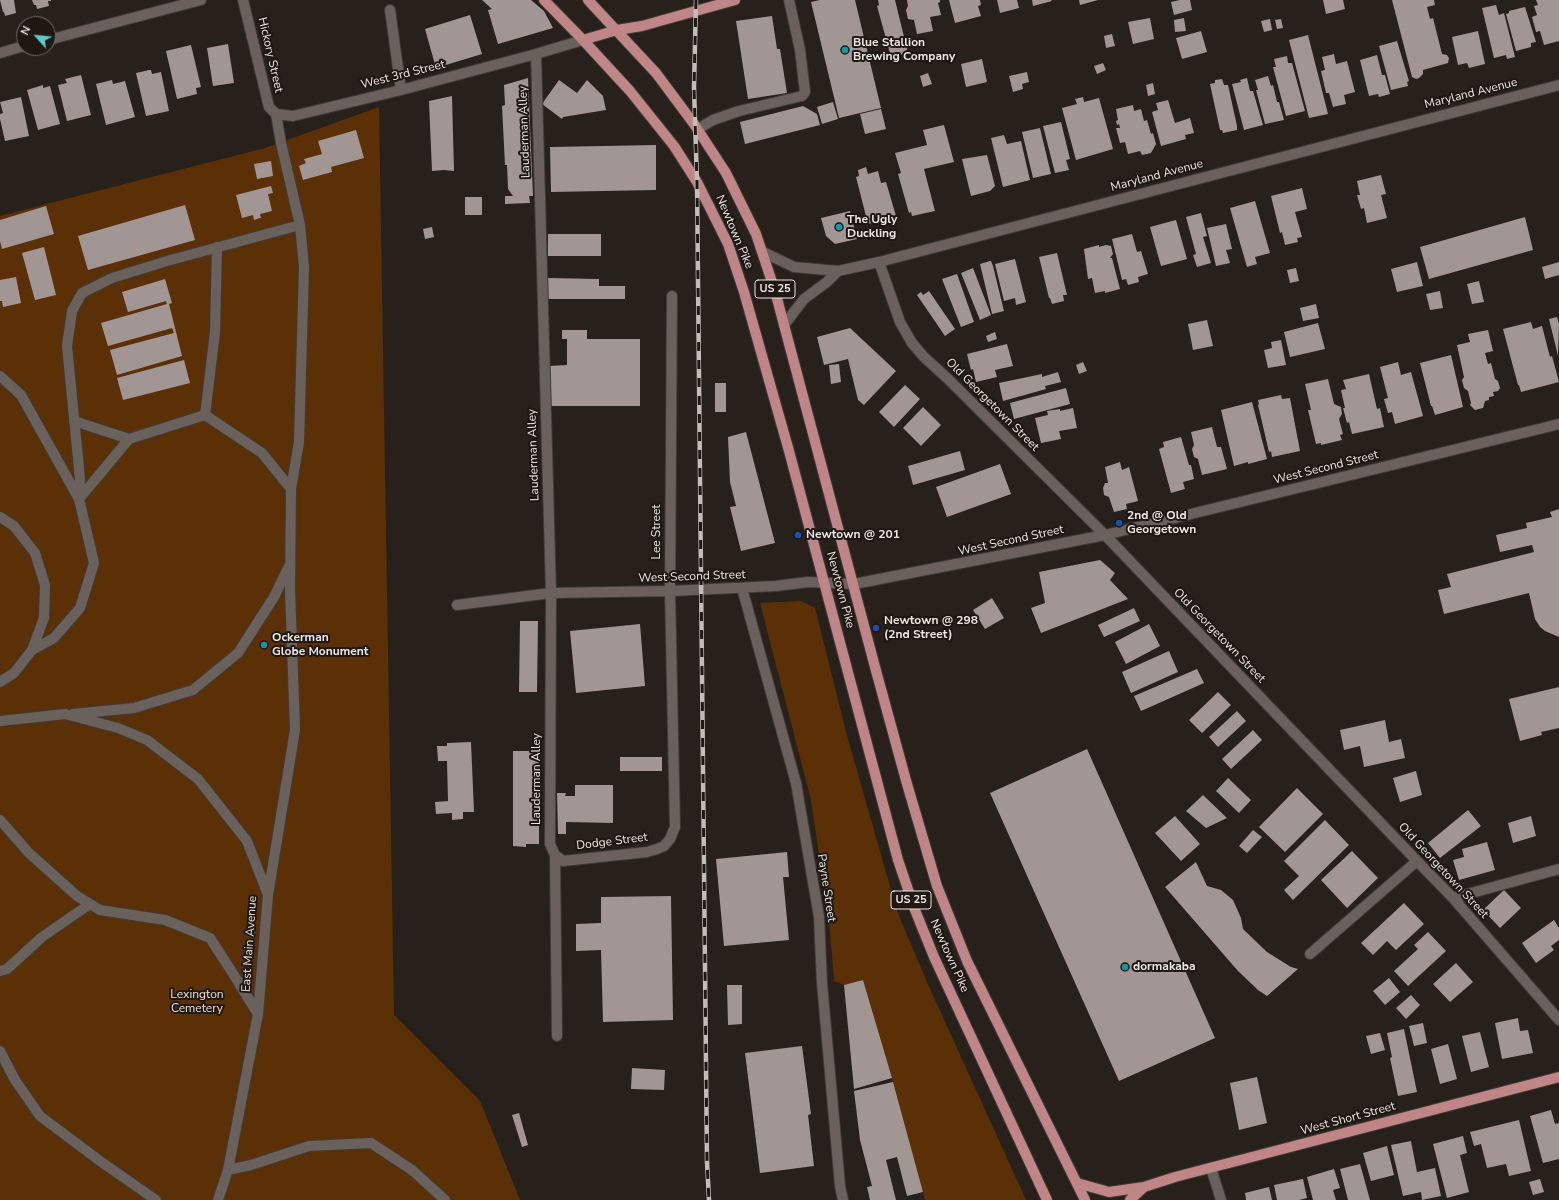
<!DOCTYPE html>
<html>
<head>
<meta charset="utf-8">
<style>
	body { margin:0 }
	#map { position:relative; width:1559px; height:1200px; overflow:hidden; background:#27201b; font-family:"Nunito Sans",sans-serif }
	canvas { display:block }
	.north { position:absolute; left:16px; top:16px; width:40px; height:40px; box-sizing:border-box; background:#1e1712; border:1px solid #706a66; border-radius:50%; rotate:297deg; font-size:11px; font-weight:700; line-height:16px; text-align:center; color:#ece7e3 }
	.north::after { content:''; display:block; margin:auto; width:14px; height:18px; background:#54cdc8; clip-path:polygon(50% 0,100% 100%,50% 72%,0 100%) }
</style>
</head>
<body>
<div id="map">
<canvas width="1559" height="1200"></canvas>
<div class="north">N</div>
</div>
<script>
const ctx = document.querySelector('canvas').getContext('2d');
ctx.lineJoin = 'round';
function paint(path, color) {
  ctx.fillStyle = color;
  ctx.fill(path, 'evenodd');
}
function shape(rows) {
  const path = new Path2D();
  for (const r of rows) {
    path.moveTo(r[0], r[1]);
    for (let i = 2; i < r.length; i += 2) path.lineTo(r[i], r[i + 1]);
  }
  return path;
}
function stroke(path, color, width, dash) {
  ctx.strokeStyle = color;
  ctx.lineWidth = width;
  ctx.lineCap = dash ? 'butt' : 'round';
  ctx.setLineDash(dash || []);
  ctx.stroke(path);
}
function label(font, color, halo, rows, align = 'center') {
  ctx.font = font + ' "Nunito Sans",sans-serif';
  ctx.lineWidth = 4;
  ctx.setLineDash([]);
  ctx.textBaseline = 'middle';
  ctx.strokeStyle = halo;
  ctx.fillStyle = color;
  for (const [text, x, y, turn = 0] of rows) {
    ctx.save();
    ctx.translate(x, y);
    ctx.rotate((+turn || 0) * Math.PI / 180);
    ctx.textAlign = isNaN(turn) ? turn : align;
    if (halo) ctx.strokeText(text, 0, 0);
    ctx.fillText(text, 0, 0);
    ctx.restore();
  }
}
paint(shape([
	[379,107,394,1015,480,1101,520,1200,0,1200,0,216,265,148],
	[801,601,815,608,846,732,897,911,926,980,1026,1200,925,1200,893,1082,863,980,844,985,834,981,830,930,811,800,760,603]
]), '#5c3007');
paint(shape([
	[0,0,14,0,16,13,5,16,4,12,3,12],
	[32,0,51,0,51,1,48,1,49,6,37,9,36,5,34,5],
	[482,0,531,0,544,11,553,28,498,44,488,10,492,9],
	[820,0,855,0,881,108,839,118,811,2],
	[878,0,895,0,908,53,891,57,877,6,879,5],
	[907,0,940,0,940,2,938,3,941,15,930,17,933,31,917,34,914,20,908,19,906,10,908,6],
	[949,0,980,0,981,5,978,6,981,16,955,23],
	[997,0,1017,0,1019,8,1000,13],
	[1032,0,1051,0,1052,1,1033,6],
	[1079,0,1098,0,1080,5],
	[1180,0,1190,0,1192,10,1174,15,1171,2],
	[1323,0,1343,0,1345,9,1326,14],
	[1392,0,1434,0,1435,5,1427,7,1430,19,1433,18,1442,54,1447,55,1449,58,1448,63,1423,70,1423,74,1419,78,1416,79,1412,77],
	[1536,0,1559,0,1559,41,1544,45,1540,31,1536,32,1532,17,1537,15,1534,6,1538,5],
	[1496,5,1499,15,1504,13,1515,57,1507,59,1506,55,1494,58,1482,8],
	[1525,7,1536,42,1531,43,1531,47,1516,51,1506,14,1509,13,1509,11],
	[470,15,482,54,436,68,425,29],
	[772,16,777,49,780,49,787,93,748,99,736,21],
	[1150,18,1154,39,1133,44,1128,22],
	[1184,18,1186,31,1175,32,1174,20],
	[1270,19,1272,30,1264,32,1261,21],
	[1281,19,1283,28,1277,29,1275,20],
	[1201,31,1207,52,1182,59,1176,38],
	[1478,31,1485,64,1469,68,1467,63,1458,65,1452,37],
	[1112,34,1115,46,1106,48,1104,36],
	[1308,35,1328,114,1309,118,1289,40],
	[1397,41,1409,81,1407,82,1408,86,1391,90,1379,46],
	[228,44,234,83,213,86,207,48],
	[191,45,201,87,196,88,197,94,177,99,166,51],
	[1334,54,1336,64,1347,61,1355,92,1344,95,1346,104,1333,107,1329,93,1326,93,1321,71,1325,70,1322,57],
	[1377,55,1382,75,1385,75,1390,94,1379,97,1378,94,1369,96,1360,60],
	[1287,56,1288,63,1292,63,1305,111,1286,116,1273,67,1276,67,1274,59],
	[982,59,987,82,966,87,961,64],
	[1103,63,1106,70,1097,74,1094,66],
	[149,70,151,70,152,74,161,72,169,111,146,116,136,73],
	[1027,72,1029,82,1022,84,1023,89,1013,92,1009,76],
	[928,73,932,84,923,87,920,76],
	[81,75,91,115,67,121,58,85,67,83,65,79],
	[1268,76,1271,86,1273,85,1277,102,1279,102,1284,120,1265,124,1256,90,1258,90,1255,80],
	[528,78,533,196,529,196,530,203,505,204,505,196,513,196,508,189,507,165,505,165,502,106,505,105,504,85],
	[1247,78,1250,91,1253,91,1263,125,1244,130,1232,84,1241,82,1240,80],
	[1222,79,1224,85,1228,85,1237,126,1237,130,1223,133,1222,130,1220,130,1210,84,1215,83,1215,80],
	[112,80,113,84,125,81,135,117,106,125,96,84],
	[559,80,577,93,587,80,603,96,606,110,563,117,562,119,542,104],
	[1153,83,1155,94,1148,96,1146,85],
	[43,85,43,88,50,86,60,124,38,130,27,90],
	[452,96,454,171,444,170,432,171,429,101],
	[21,97,29,136,5,141,0,119,0,114,3,113,0,102],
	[1083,97,1084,102,1099,98,1113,149,1076,160,1062,108,1077,104,1075,99],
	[1168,100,1175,123,1190,118,1194,133,1185,135,1186,139,1161,146,1152,112,1158,110,1156,103],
	[833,102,838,119,822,124,817,107],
	[1133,105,1134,111,1141,109,1144,121,1147,120,1151,134,1153,133,1156,144,1151,153,1142,155,1140,151,1128,154,1125,142,1120,143,1116,128,1120,128,1119,124,1117,125,1116,121,1118,120,1116,109],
	[803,106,817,114,820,125,745,144,740,122],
	[881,109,886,129,865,134,860,114],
	[1061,122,1070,159,1066,160,1069,170,1055,173,1043,126],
	[944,125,954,162,924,169,935,211,912,216,911,212,909,213,898,174,901,173,895,153,927,145,923,130],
	[1040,128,1051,174,1033,178,1022,132],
	[356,130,364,158,331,167,332,172,303,180,299,166,306,163,304,159,322,154,318,141],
	[1004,135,1007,144,1021,141,1030,180,1003,187,991,138],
	[656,145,656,190,551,192,550,147],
	[987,155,995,186,990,191,971,196,962,159],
	[271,161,273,176,257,179,254,164],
	[866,167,868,174,878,171,881,183,886,182,896,216,868,224,856,177,859,176,858,170],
	[1381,175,1386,194,1381,195,1387,218,1367,223,1364,208,1361,209,1357,195,1360,195,1357,181],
	[271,186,273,193,268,194,272,211,260,214,261,218,260,218,254,220,253,215,242,218,236,195],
	[1302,188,1307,209,1295,212,1302,237,1297,238,1298,242,1285,245,1282,232,1280,233,1271,196],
	[465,197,482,197,482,215,465,215],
	[1255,201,1270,253,1255,257,1257,264,1247,267,1230,208],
	[185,205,195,240,88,270,78,236],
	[46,206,54,234,2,249,0,241,0,220],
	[850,211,857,239,835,244,826,236,821,218],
	[1201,213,1207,236,1203,237,1211,263,1197,267,1193,255,1196,254,1186,217],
	[1525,217,1533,250,1429,279,1420,247],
	[1176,220,1187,259,1161,266,1150,227],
	[1226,224,1232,249,1226,250,1230,263,1216,266,1207,228],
	[432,227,434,237,425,239,423,229],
	[548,234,601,234,601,256,548,256],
	[1132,234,1137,252,1141,251,1148,274,1138,277,1139,282,1128,285,1126,279,1122,280,1112,239],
	[1099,245,1099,247,1106,245,1111,246,1113,254,1110,258,1112,258,1120,289,1105,293,1105,291,1095,293,1092,278,1088,279,1084,249],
	[44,247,56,295,35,300,22,253],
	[1057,253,1067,295,1063,295,1064,301,1052,304,1050,298,1049,298,1039,257],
	[1015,259,1026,302,1016,305,1015,298,1004,301,995,264],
	[990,261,991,261,993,266,1004,311,992,314,980,264],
	[1417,262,1423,286,1397,292,1391,269],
	[1559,262,1559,275,1545,279,1542,267],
	[973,268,991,315,980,320,961,273],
	[1296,268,1299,281,1290,283,1287,270],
	[957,274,974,322,961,327,942,279],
	[16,277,21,303,3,307,2,301,0,301,0,280],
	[548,278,599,279,599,286,625,286,625,299,548,299],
	[165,279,172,303,169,304,182,356,117,375,110,350,174,333,172,328,108,346,101,323,167,304,166,301,128,312,122,292],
	[1479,281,1484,302,1472,304,1467,284],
	[929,291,955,329,945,336,917,295,921,292,923,295],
	[1440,291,1443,308,1430,310,1426,294],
	[1316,304,1319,318,1303,321,1300,308],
	[1557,317,1559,324,1558,356,1549,319],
	[1207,320,1213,346,1193,350,1188,324],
	[1531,322,1533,329,1542,326,1550,357,1552,356,1559,382,1521,392,1519,385,1518,385,1503,329],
	[1318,323,1325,349,1290,357,1284,332],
	[850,328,896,371,864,405,858,400,848,359,824,365,817,337],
	[562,330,587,330,587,339,640,339,640,406,550,406,549,366,567,365,567,339,562,339],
	[1488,330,1493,351,1485,353,1488,364,1491,363,1495,379,1498,381,1500,388,1498,391,1493,392,1494,396,1489,397,1489,400,1485,401,1483,408,1475,410,1470,405,1471,403,1468,391,1464,388,1462,380,1464,377,1457,345,1470,342,1468,334],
	[995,332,997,339,988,342,986,336],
	[1281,340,1286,365,1268,368,1264,350,1272,348,1271,342],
	[1007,344,1013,366,995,370,997,377,976,382,973,369,971,370,967,354],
	[1451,355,1463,407,1435,415,1432,406,1431,406,1420,363],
	[184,360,190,383,123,400,117,378],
	[1083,362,1087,371,1079,374,1076,365],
	[1398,362,1401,375,1411,372,1423,416,1395,424,1392,412,1388,413,1384,399,1388,398,1380,367],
	[839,364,841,382,831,384,829,365],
	[1058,372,1061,382,1045,386,1046,389,1003,401,999,383,1042,374,1042,377],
	[1369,374,1377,409,1380,408,1384,427,1352,434,1349,422,1347,423,1343,408,1345,408,1341,390,1346,389,1343,380],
	[1328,379,1334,404,1341,407,1342,414,1339,419,1343,434,1340,435,1342,440,1321,445,1321,443,1316,444,1308,410,1311,410,1305,384],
	[715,383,726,383,726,412,715,412],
	[905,385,920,399,894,427,879,412],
	[1066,388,1070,404,1014,419,1010,403],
	[1281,395,1282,399,1290,398,1300,451,1272,457,1271,451,1269,452,1258,405,1259,404,1258,400],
	[1252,402,1267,459,1248,464,1248,462,1234,466,1221,410],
	[923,407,941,425,921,446,903,428],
	[1073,408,1077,428,1059,431,1061,439,1041,443,1035,418,1048,415,1047,411,1060,409,1060,411],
	[1212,427,1217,447,1221,447,1227,469,1202,475,1198,459,1194,457,1192,449,1194,445,1191,432],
	[746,432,775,543,741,551,730,507,736,506,730,482,728,437],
	[1181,437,1189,465,1191,465,1194,479,1183,482,1185,489,1171,493,1159,449,1164,447,1163,442],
	[960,451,965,470,913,485,908,466],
	[1120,462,1122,470,1129,467,1138,501,1126,504,1127,509,1114,512,1109,497,1104,495,1103,488,1105,483,1108,483,1105,467],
	[1000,464,1011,494,947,517,936,487],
	[1559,509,1559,637,1545,631,1540,627,1535,619,1529,593,1444,614,1438,590,1451,587,1447,574,1534,552,1532,545,1500,552,1496,535,1527,528,1526,523,1552,517,1550,512],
	[1100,560,1115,573,1110,580,1128,599,1041,633,1031,608,1045,603,1039,572],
	[992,598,1004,618,985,629,973,610],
	[1134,608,1140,621,1104,637,1098,625],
	[520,621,538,621,537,692,519,692],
	[640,624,645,686,576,693,570,631],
	[1149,624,1160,646,1126,664,1115,642],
	[1169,651,1178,672,1131,693,1122,672],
	[1197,669,1204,683,1141,711,1134,696],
	[1559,687,1559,728,1541,732,1542,735,1520,741,1509,699],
	[1218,692,1231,705,1202,733,1189,720],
	[1237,711,1246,721,1218,747,1209,737],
	[1385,720,1389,742,1401,739,1405,758,1364,767,1360,746,1344,750,1340,730],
	[1253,730,1262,740,1231,769,1222,759],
	[471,742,474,812,463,812,463,819,452,820,452,813,436,814,435,802,448,801,447,761,438,761,437,746,447,746,447,743],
	[1087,749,1215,1038,1119,1081,990,793],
	[513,751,539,751,539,844,526,844,526,847,513,846],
	[620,757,662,757,662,771,620,771],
	[1416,771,1422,795,1400,802,1393,778],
	[1228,778,1251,800,1239,813,1216,791],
	[575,785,613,785,613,823,566,822,566,834,558,834,557,793,566,793,565,796,575,796],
	[1297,788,1323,814,1285,852,1259,827],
	[1203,795,1227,818,1206,828,1186,811],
	[1468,810,1481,826,1440,858,1428,843],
	[1175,816,1200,844,1181,861,1155,833],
	[1531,816,1536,836,1513,843,1508,823],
	[1325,820,1349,845,1293,900,1284,890,1299,876,1284,861],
	[1253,830,1262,837,1247,853,1239,846],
	[1487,842,1495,870,1459,880,1453,860,1464,857,1462,849],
	[1352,851,1378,878,1347,908,1321,880],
	[787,852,789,877,783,877,789,940,724,946,716,859],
	[1196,862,1207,886,1221,890,1233,900,1241,918,1243,929,1267,952,1291,967,1298,969,1267,996,1258,990,1238,971,1165,887],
	[1504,890,1521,908,1500,928,1483,910],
	[671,896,673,1020,603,1022,601,950,576,951,576,924,601,923,601,897],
	[1404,903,1424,924,1396,950,1387,941,1373,955,1361,943],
	[1554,920,1559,928,1559,940,1551,946,1554,950,1536,963,1522,943],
	[1428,932,1446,951,1408,986,1394,971,1418,949,1414,945],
	[1456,963,1473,982,1450,1002,1433,984],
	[1389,978,1400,992,1385,1005,1373,991],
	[863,980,892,1078,854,1089,844,985],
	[727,985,742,985,742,1024,728,1025],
	[1411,995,1420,1005,1406,1019,1396,1008],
	[1518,1018,1520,1031,1528,1030,1533,1053,1502,1059,1495,1023],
	[1423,1023,1427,1043,1414,1046,1409,1026],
	[1404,1029,1417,1092,1398,1096,1390,1058,1392,1057,1387,1033],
	[1480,1032,1489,1067,1471,1072,1462,1036],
	[1380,1033,1385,1050,1371,1054,1366,1036],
	[1448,1044,1457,1079,1440,1084,1431,1049],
	[802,1046,811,1114,808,1115,814,1166,760,1173,745,1053],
	[632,1068,665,1070,664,1090,631,1089],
	[1257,1077,1267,1123,1239,1130,1230,1083],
	[893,1082,923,1192,907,1196,897,1157,886,1160,896,1200,870,1200,867,1187,872,1186,860,1140,854,1091],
	[1551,1110,1555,1124,1559,1123,1559,1159,1543,1163,1530,1116],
	[519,1113,528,1145,522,1147,512,1115],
	[1519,1120,1531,1171,1509,1176,1506,1164,1487,1168,1481,1144,1474,1146,1470,1132],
	[1463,1136,1467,1153,1460,1155,1469,1192,1447,1198,1433,1144],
	[1411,1141,1417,1172,1435,1168,1441,1196,1422,1200,1421,1192,1403,1196,1391,1145],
	[1387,1146,1394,1175,1371,1181,1363,1153],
	[1360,1164,1370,1200,1348,1200,1340,1169],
	[1334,1169,1340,1188,1333,1190,1336,1200,1313,1200,1307,1177],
	[1303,1179,1307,1198,1299,1200,1277,1200,1274,1185],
	[1540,1179,1544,1192,1533,1195,1529,1182],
	[1269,1187,1272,1200,1246,1200,1245,1193]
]), '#a29695');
const minor = shape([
	[243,0,269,107,276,114],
	[390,10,401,90],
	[48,40,201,0],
	[0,53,24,46],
	[536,54,551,593,550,844,555,855,563,861,647,852,657,849,664,846,670,839,675,827,670,591,672,296],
	[276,114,281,143,300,225,304,267,299,442,291,489],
	[276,114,293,116,401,90,536,54,583,40],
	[698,129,713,120,739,111,802,96,805,92,800,50,789,0],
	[763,252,794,267,838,271,879,262,1559,85],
	[879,262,900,322,912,343,924,357,947,378,1105,535,1417,861,1453,898,1559,1020],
	[784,325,804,299,827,282,838,271],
	[0,376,21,395,79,499,94,563,80,608,54,638,32,650],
	[205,415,215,332,217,247],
	[74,421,129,439],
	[79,499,129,439,205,415,262,453,291,489,290,589,295,730,268,895],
	[79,499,80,479,67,346,72,311,82,293,112,278,167,261,300,225],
	[0,517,14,526,35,553,45,585,44,618,32,650,14,673,0,682],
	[742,588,796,783,819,917,822,983,840,1186,843,1200],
	[457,605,551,593,670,591,776,586,808,582,854,584,1105,535,1559,424],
	[73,714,134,708,193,690,238,653,274,597,289,566],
	[0,721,65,714,118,728,147,740,198,779,247,841,268,895,258,1014,228,1170,218,1200],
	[0,820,29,853,77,896,100,910,165,920,210,938,232,972,258,1014],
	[555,855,557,1036],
	[1453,898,1559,869],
	[1310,954,1417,861],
	[0,971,7,969,42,937,90,904],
	[0,1051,15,1080,40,1116,100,1161,156,1200],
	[1211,1168,1221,1200],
	[228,1170,251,1165,309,1146,371,1143,412,1170,445,1200]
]);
const major = shape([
	[544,0,583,40,630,91,674,146,697,182,728,244,744,292,789,451,898,860,915,910,934,957,1047,1200],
	[588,0,656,73,694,124,726,173,756,234,775,291,875,667,907,784,937,886,967,961,1085,1200],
	[583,40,617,30,642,26,735,0],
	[1077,1183,1109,1192,1144,1187,1175,1177,1559,1077],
	[1130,1200,1144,1187]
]);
stroke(minor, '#403b37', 12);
stroke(major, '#403b37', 12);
stroke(minor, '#6a615c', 10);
stroke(major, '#bf8587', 10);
const rail = shape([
	[696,0,694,88,697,182,707,1162,709,1200]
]);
stroke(rail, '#c3bdb9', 4.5);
stroke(rail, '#1e1712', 3, [9]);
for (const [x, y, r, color] of [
	[845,50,4,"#0f9aa8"],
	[839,227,4,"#0f9aa8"],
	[1119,523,4,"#1a4fb4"],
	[798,535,4,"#1a4fb4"],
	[876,628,4,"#1a4fb4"],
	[264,645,4,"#0f9aa8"],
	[1125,967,4,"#0f9aa8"]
]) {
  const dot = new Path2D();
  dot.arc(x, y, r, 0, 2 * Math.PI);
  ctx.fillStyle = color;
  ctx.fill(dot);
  stroke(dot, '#1e1712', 1.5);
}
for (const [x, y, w] of [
	[775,289,40],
	[911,900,40]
]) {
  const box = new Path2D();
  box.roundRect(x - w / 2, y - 9, w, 18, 3);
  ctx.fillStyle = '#1e1712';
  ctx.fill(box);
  stroke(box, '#ece7e3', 1);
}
label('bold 11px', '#ece7e3', null, [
	["US 25",775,289],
	["US 25",911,900]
]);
label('bold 12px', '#ece7e3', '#1e1712', [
	["Blue Stallion",853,43],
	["Brewing Company",853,57],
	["The Ugly",847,220],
	["Duckling",847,234],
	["2nd @ Old",1127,516],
	["Georgetown",1127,530],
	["Newtown @ 201",806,535],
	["Newtown @ 298",884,621],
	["(2nd Street)",884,635],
	["Ockerman",272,638],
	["Globe Monument",272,652],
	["dormakaba",1133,967]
], 'left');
label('12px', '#ece7e3', '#1e1712', [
	["Hickory Street",270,55,77],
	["West 3rd Street",403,75,-14],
	["Maryland Avenue",1471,94,-14],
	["Lauderman Alley",525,132,-92],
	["Maryland Avenue",1157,176,-15],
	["Newtown Pike",734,232,67],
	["Old Georgetown Street",992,405,45],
	["Lauderman Alley",534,455,-92],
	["West Second Street",1326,468,-14],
	["Lee Street",657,532,-90],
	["West Second Street",1011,541,-12],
	["West Second Street",692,577,-2],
	["Newtown Pike",840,590,75],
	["Old Georgetown Street",1219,636,46],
	["Lauderman Alley",537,779,-90],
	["Dodge Street",612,842,-7],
	["Old Georgetown Street",1443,871,47],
	["Payne Street",826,888,81],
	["East Main Avenue",250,944,-86],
	["Newtown Pike",949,956,66],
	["West Short Street",1348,1119,-15]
]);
label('12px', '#f1dcce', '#1e1712', [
	["Lexington",197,995],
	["Cemetery",197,1009]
]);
</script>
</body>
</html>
